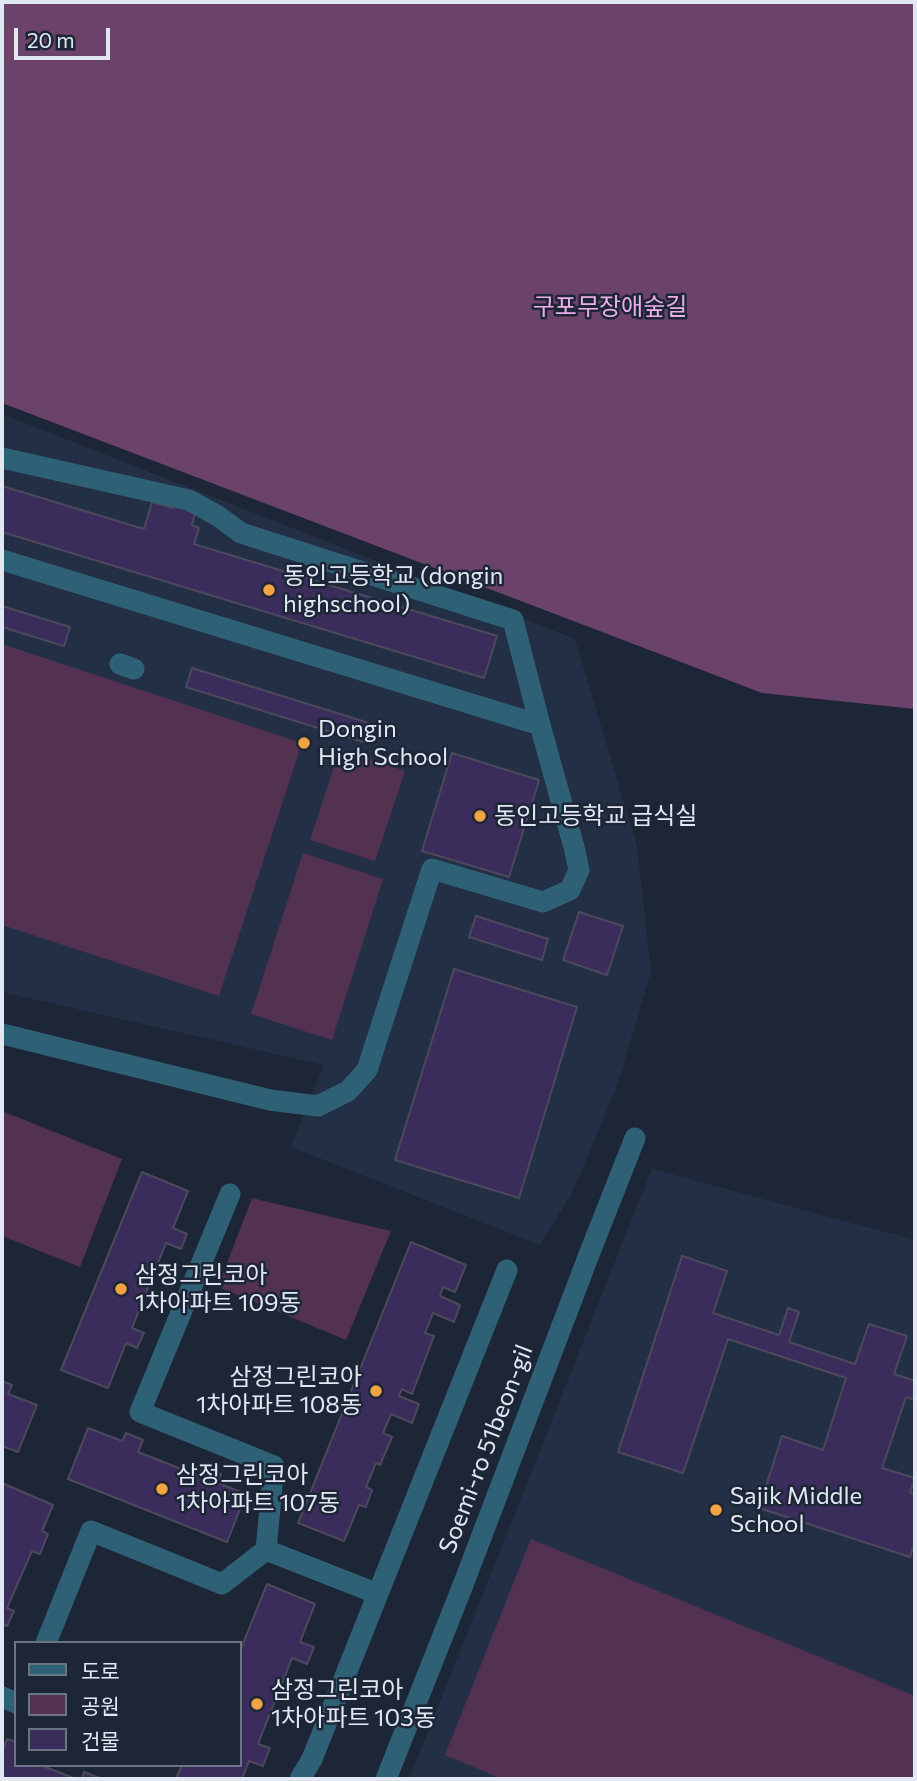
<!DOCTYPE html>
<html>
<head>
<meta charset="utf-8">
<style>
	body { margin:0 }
	#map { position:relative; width:917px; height:1781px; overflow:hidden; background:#1d2636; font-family:Commissioner,"Noto Sans KR",sans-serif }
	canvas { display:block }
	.frame { position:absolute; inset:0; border:4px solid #e1e8f3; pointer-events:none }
	.legend { position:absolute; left:14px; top:1641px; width:228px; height:126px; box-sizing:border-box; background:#1d2636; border:2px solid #6b7482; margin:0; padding:9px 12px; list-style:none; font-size:21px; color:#e1e8f3 }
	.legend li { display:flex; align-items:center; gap:14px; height:35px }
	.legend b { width:35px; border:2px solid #6b7482 }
	.scale { position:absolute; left:14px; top:28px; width:96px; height:32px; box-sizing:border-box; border:4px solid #e1e8f3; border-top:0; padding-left:9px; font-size:21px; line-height:24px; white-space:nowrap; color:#e1e8f3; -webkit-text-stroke:5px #1d2636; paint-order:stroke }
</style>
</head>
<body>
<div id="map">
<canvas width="917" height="1781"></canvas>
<div class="frame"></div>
<ul class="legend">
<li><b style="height:9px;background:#2f6176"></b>도로</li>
<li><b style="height:19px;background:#533151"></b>공원</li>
<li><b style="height:19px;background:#3a2c5b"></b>건물</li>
</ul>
<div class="scale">20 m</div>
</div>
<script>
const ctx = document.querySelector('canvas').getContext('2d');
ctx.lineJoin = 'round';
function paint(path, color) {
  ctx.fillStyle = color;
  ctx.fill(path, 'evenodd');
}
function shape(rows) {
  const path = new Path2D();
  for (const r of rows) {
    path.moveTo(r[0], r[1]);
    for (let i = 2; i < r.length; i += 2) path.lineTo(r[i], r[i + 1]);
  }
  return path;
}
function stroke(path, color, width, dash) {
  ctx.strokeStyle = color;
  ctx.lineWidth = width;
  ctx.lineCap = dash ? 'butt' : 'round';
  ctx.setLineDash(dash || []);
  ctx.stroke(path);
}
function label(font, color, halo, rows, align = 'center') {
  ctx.font = font + ' Commissioner,"Noto Sans KR",sans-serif';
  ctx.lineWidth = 5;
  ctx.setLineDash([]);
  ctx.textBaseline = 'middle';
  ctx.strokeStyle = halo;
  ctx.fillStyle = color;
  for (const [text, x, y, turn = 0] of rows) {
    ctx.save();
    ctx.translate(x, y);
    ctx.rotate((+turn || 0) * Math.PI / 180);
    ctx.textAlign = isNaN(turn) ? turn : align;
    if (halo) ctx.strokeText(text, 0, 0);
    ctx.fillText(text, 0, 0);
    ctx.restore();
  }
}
paint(shape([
	[2,414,575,639,637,846,651,972,616,1089,573,1191,540,1245,291,1147,324,1065,2,992],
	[652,1169,915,1240,915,1779,409,1779]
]), '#232f45');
paint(shape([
	[2,644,302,743,219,996,2,925],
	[340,749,405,771,375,861,310,840],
	[303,853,383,879,332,1040,251,1014],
	[2,1111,122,1159,80,1267,2,1236],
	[252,1198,391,1231,346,1340,218,1287],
	[531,1539,915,1696,915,1779,502,1779,445,1755]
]), '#533151');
paint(shape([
	[2,2,915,2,915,709,762,693,2,403]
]), '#6b4269');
const building = shape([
	[2,486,144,529,152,502,172,508,173,503,196,510,192,525,199,528,194,544,497,636,484,678,2,532,2,486],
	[2,606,70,627,64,646,2,627,2,606],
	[192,668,369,723,363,742,186,687,192,668],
	[452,753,539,780,509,877,422,851,452,753],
	[579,912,623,926,607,975,563,960,579,912],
	[476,916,548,939,542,960,469,937,476,916],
	[454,969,577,1007,519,1198,395,1160,454,969],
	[142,1172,188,1191,173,1228,187,1234,181,1249,166,1243,132,1328,144,1333,137,1348,126,1343,108,1388,61,1370,142,1172],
	[411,1242,466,1265,455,1292,443,1287,440,1296,460,1305,454,1322,433,1313,425,1333,434,1336,412,1394,402,1389,399,1396,419,1404,412,1423,391,1414,383,1433,392,1437,380,1465,376,1463,366,1487,372,1490,366,1507,359,1505,344,1541,298,1523,411,1242],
	[682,1256,727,1271,713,1313,779,1335,788,1308,799,1312,789,1342,855,1364,869,1324,907,1336,894,1374,915,1381,915,1400,906,1397,882,1468,915,1478,910,1493,915,1495,915,1542,910,1557,759,1508,782,1436,823,1450,846,1378,728,1339,683,1473,618,1452,682,1256],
	[2,1381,12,1385,8,1394,37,1405,18,1452,2,1446,2,1381],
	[88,1428,122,1441,126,1433,143,1440,138,1452,199,1476,203,1467,221,1474,218,1483,246,1494,227,1542,68,1479,88,1428],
	[2,1483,53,1505,42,1531,48,1534,40,1554,32,1551,7,1608,14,1611,7,1626,2,1624,2,1483],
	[267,1584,315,1604,300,1642,314,1647,307,1664,292,1658,258,1744,270,1748,263,1766,249,1761,242,1779,176,1779,182,1765,240,1765,240,1651,267,1584],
	[7,1739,16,1742,16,1765,40,1765,76,1779,2,1779,2,1746,4,1747,7,1739],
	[84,1772,102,1779,82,1779,84,1772]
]);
paint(building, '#3a2c5b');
stroke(building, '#4d495c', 2);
stroke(shape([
	[2,458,189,500,218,516,241,533,513,620,540,725,2,560],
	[120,664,134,669],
	[2,1034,270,1100,318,1106,348,1091,367,1070,432,869,543,902,570,890,579,870,574,847,540,725],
	[230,1194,140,1412,274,1466,266,1550],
	[46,1643,91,1531,222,1584,266,1550,378,1594],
	[2,1697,16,1703],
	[300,1779,312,1759,507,1270],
	[386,1779,463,1585,590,1252,635,1138]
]), '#2f6176', 21);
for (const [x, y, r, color] of [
	[269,590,7,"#f3a442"],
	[304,743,7,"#f3a442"],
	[480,816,7,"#f3a442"],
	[121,1289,7,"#f3a442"],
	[376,1391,7,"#f3a442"],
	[162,1489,7,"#f3a442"],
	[716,1510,7,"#f3a442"],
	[257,1704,7,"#f3a442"]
]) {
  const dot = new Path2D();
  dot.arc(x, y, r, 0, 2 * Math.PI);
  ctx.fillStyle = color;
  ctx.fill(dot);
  stroke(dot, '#1d2636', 2.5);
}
label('24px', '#edacea', '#1d2636', [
	["구포무장애숲길",610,307]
]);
label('24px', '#e1e8f3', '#1d2636', [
	["동인고등학교 (dongin",283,576],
	["highschool)",283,604],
	["Dongin",318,729],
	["High School",318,757],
	["동인고등학교 급식실",494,816],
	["삼정그린코아",135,1275],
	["1차아파트 109동",135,1303],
	["삼정그린코아",362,1377,"right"],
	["1차아파트 108동",362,1405,"right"],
	["삼정그린코아",176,1475],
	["1차아파트 107동",176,1503],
	["Sajik Middle",730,1496],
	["School",730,1524],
	["삼정그린코아",271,1690],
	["1차아파트 103동",271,1718]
], 'left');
label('24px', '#e1e8f3', '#1d2636', [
	["Soemi-ro 51beon-gil",486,1449,-69]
]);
</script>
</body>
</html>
